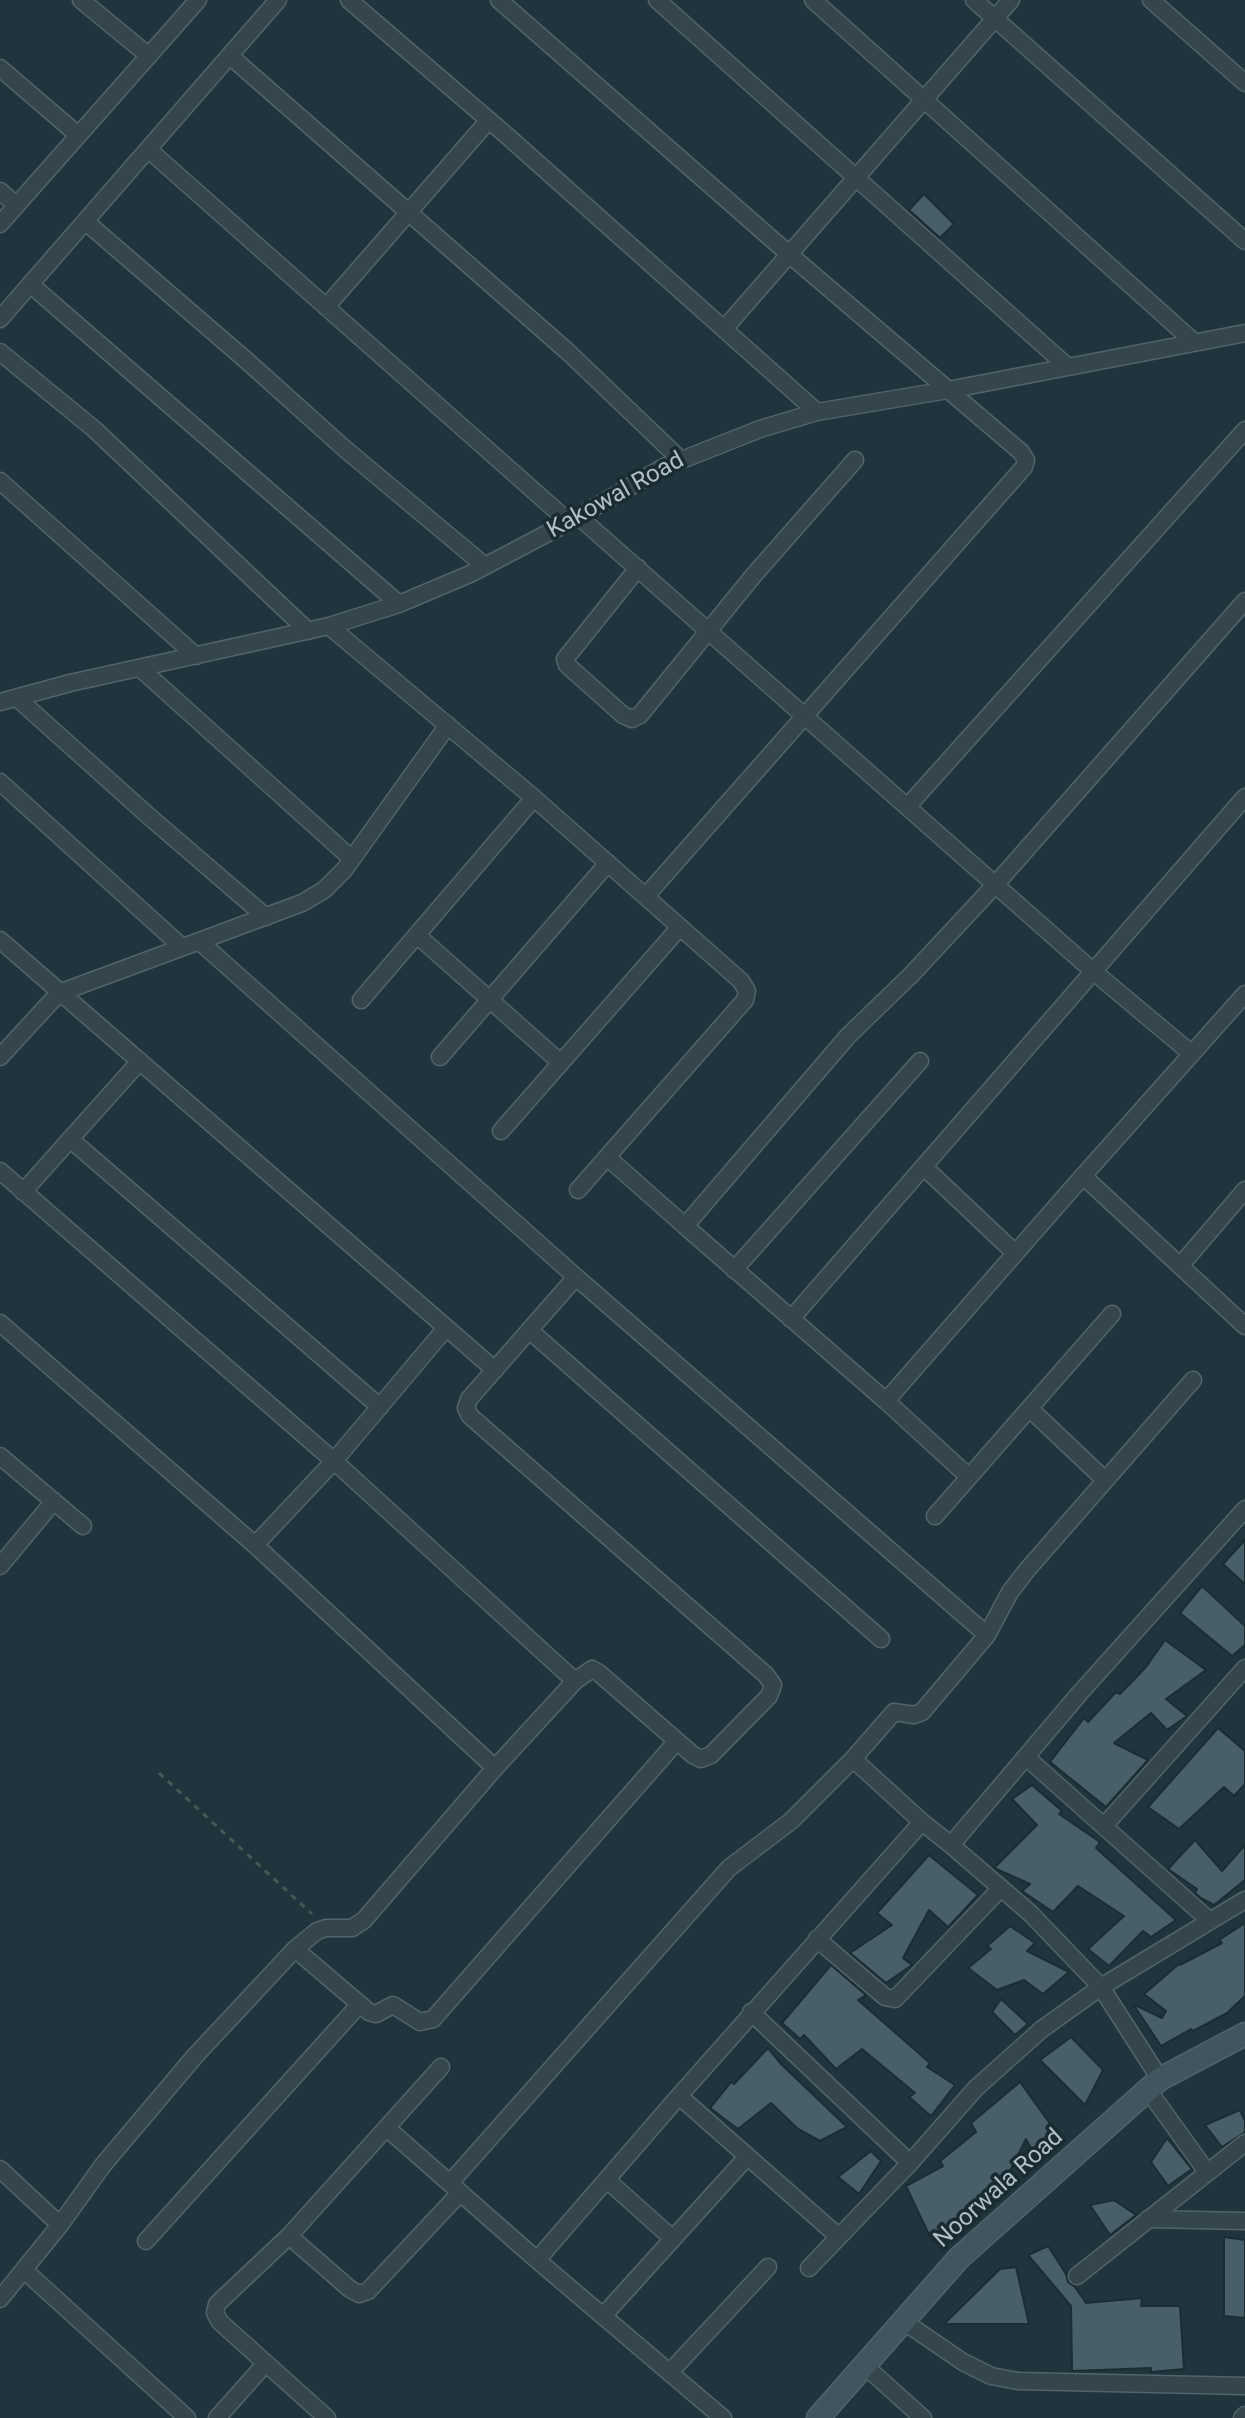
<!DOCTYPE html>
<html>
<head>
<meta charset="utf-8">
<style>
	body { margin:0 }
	canvas { display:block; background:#20343d }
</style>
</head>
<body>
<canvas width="1245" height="2418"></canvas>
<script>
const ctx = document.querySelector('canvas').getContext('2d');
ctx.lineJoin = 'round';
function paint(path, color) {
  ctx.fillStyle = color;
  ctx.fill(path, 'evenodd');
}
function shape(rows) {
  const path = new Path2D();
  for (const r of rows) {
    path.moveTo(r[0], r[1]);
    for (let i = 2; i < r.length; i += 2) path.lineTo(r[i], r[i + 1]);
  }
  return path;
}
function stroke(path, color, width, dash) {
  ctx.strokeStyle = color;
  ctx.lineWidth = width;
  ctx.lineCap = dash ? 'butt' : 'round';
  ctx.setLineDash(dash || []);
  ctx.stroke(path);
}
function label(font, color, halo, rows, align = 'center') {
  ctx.font = font + ' Roboto,sans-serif';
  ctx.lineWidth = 7;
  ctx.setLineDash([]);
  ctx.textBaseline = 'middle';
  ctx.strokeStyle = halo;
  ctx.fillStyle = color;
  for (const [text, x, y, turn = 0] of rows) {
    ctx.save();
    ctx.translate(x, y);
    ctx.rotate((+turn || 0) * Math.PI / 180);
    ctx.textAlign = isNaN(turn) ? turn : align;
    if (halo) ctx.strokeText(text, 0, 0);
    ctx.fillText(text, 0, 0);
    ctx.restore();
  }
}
const building = shape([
	[924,194,954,224,940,238,909,210,924,194],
	[1245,1540,1245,1584,1223,1564,1245,1540],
	[1202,1586,1245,1626,1245,1645,1232,1656,1180,1613,1202,1586],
	[1165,1640,1206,1670,1166,1699,1187,1716,1167,1730,1151,1713,1114,1743,1148,1760,1106,1807,1050,1762,1084,1718,1088,1722,1116,1692,1120,1694,1146,1667,1165,1640],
	[1218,1728,1245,1751,1245,1784,1234,1796,1224,1787,1179,1829,1148,1807,1218,1728],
	[1032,1785,1062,1811,1059,1814,1100,1842,1096,1848,1176,1920,1151,1937,1143,1931,1109,1966,1088,1949,1124,1916,1078,1886,1053,1912,1022,1891,1030,1884,994,1868,1037,1825,1012,1799,1032,1785],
	[1195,1840,1222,1871,1245,1845,1245,1880,1214,1905,1201,1898,1195,1893,1197,1889,1168,1869,1195,1840],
	[929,1855,978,1895,948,1927,929,1910,903,1958,912,1965,886,1983,850,1953,892,1925,877,1913,929,1855],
	[1245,1923,1245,1996,1227,2013,1193,2031,1191,2029,1161,2046,1133,2004,1162,2018,1166,2011,1144,1994,1179,1964,1180,1965,1222,1943,1219,1940,1245,1923],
	[1010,1926,1035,1943,1027,1951,1069,1972,1043,1994,1024,1980,997,1990,968,1968,991,1949,987,1946,1010,1926],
	[831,1965,866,1995,858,2000,930,2063,927,2067,955,2085,931,2116,909,2097,915,2093,862,2049,836,2069,804,2035,800,2039,782,2023,831,1965],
	[1001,1999,1028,2024,1015,2035,992,2012,1001,1999],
	[1071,2037,1103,2070,1085,2105,1040,2060,1071,2037],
	[768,2048,780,2063,847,2127,820,2141,798,2129,771,2103,738,2129,710,2108,731,2082,734,2084,768,2048],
	[1020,2082,1056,2132,1032,2150,1026,2139,999,2193,974,2217,971,2212,932,2241,906,2186,943,2166,940,2161,976,2132,971,2123,1020,2082],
	[1240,2110,1245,2121,1245,2132,1222,2147,1205,2125,1240,2110],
	[1167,2138,1192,2169,1168,2186,1151,2162,1167,2138],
	[871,2151,881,2161,859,2194,838,2177,871,2151],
	[1114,2200,1136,2215,1110,2235,1090,2205,1114,2200],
	[1224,2237,1245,2240,1245,2318,1224,2316,1224,2237],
	[1048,2246,1066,2274,1068,2282,1075,2287,1086,2303,1142,2298,1141,2306,1180,2306,1184,2369,1151,2372,1151,2368,1072,2371,1071,2306,1028,2255,1048,2246],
	[1016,2267,1029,2324,944,2324,1000,2269,1016,2267]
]);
paint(building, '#485f69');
stroke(building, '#1b2c33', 2);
const street = shape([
	[81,0,149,56],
	[349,0,505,134,817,412],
	[499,0,790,255,1021,452,1026,460,1024,467,646,896],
	[657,0,1068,367],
	[813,0,1194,342],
	[974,0,1245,241],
	[1151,0,1245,83],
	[230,56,567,351,681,460],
	[0,68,78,135],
	[149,150,569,522],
	[0,191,16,205],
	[86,222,247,361,345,449,485,566],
	[0,224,198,0],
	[30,284,399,604],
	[326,307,489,120],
	[0,319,278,0],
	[724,329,1011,0],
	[0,352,94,429,308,631],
	[0,481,196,656],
	[578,516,1094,972,1192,1054],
	[638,568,565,659,567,665,623,715,632,719,640,715,753,576,855,460],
	[1245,601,995,885,911,975,848,1036,685,1226,886,1401,1083,1176,1245,1326],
	[329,626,534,798,741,981,747,991,745,1000,578,1190],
	[141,669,352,859],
	[17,698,152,819,266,917],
	[0,702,70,683,329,626,399,604,470,574,569,522,664,467,760,429,817,412,948,390,1245,333],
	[0,782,182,947],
	[907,807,1245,430],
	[418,936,561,1063],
	[0,940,495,1370],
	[199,941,576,1277],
	[361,1000,534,798],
	[0,1057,59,993,302,903,324,890,344,870,448,725],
	[440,1057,608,863],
	[501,1131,680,927],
	[70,1139,380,1407],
	[607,1157,685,1226],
	[924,1167,1015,1253],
	[0,1171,334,1461,575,1681,495,1768,364,1920,352,1928,326,1928,317,1931,295,1949,195,2056,103,2165,60,2225,0,2299],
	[1083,1176,1245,994],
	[23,1192,140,1061],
	[1180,1266,1245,1190],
	[734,1270,920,1061],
	[791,1319,1245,797],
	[0,1323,255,1545,495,1768],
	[529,1330,881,1639],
	[886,1401,969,1477],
	[1030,1409,1105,1480],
	[0,1456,83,1526],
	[935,1516,1112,1314],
	[255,1545,334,1461,446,1328],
	[0,1566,54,1501],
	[575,1681,592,1669,599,1673,693,1755,701,1759,711,1755,769,1696,773,1685,766,1675,470,1416,466,1408,469,1399,576,1277,987,1635],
	[1026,1757,1210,1921],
	[1104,1826,1245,1668],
	[951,1845,922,1822,853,1759,894,1712,914,1715,922,1712,987,1635,1010,1592,1027,1570,1193,1380],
	[817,1939,885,1997,895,1999,1001,1888],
	[295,1949,369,2012,376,2014,393,2005,420,2022,433,2019,677,1741],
	[751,2012,910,2163],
	[1160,2079,1101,1987,1030,1913,951,1845,1079,1694,1245,1509],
	[1148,2090,1207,2172],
	[679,2096,922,1822],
	[388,2129,537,2260,679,2096,839,2237],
	[0,2169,60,2225],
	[607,2180,673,2239],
	[450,2183,729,1868,791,1821,853,1759],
	[1148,2219,1245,2221],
	[289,2236,350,2289,359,2294,368,2291,460,2193],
	[146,2241,359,2005],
	[537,2260,723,2418],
	[809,2268,910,2163,976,2088,1042,2029,1101,1987,1245,1900],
	[24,2270,187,2418],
	[1077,2276,1245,2143],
	[603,2316,747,2157],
	[903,2321,963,2362,991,2376,1018,2381,1245,2386],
	[864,2365,923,2418],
	[670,2372,768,2267],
	[217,2418,266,2363],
	[327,2418,220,2322,215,2313,217,2304,289,2236,441,2067],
	[1242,2418,1245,2415]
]);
const secondary = shape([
	[818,2418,959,2258,1160,2079,1245,2034]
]);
stroke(street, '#52636a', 19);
stroke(secondary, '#52636a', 25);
stroke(shape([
	[159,1773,312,1914]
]), '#405a55', 3, [6, 6]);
stroke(street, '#34454c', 16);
stroke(secondary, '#415560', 22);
label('24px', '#afc0c9', '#192a31', [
	["Kakowal Road",616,496,-29],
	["Noorwala Road",999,2189,-42]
]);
</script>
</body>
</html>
